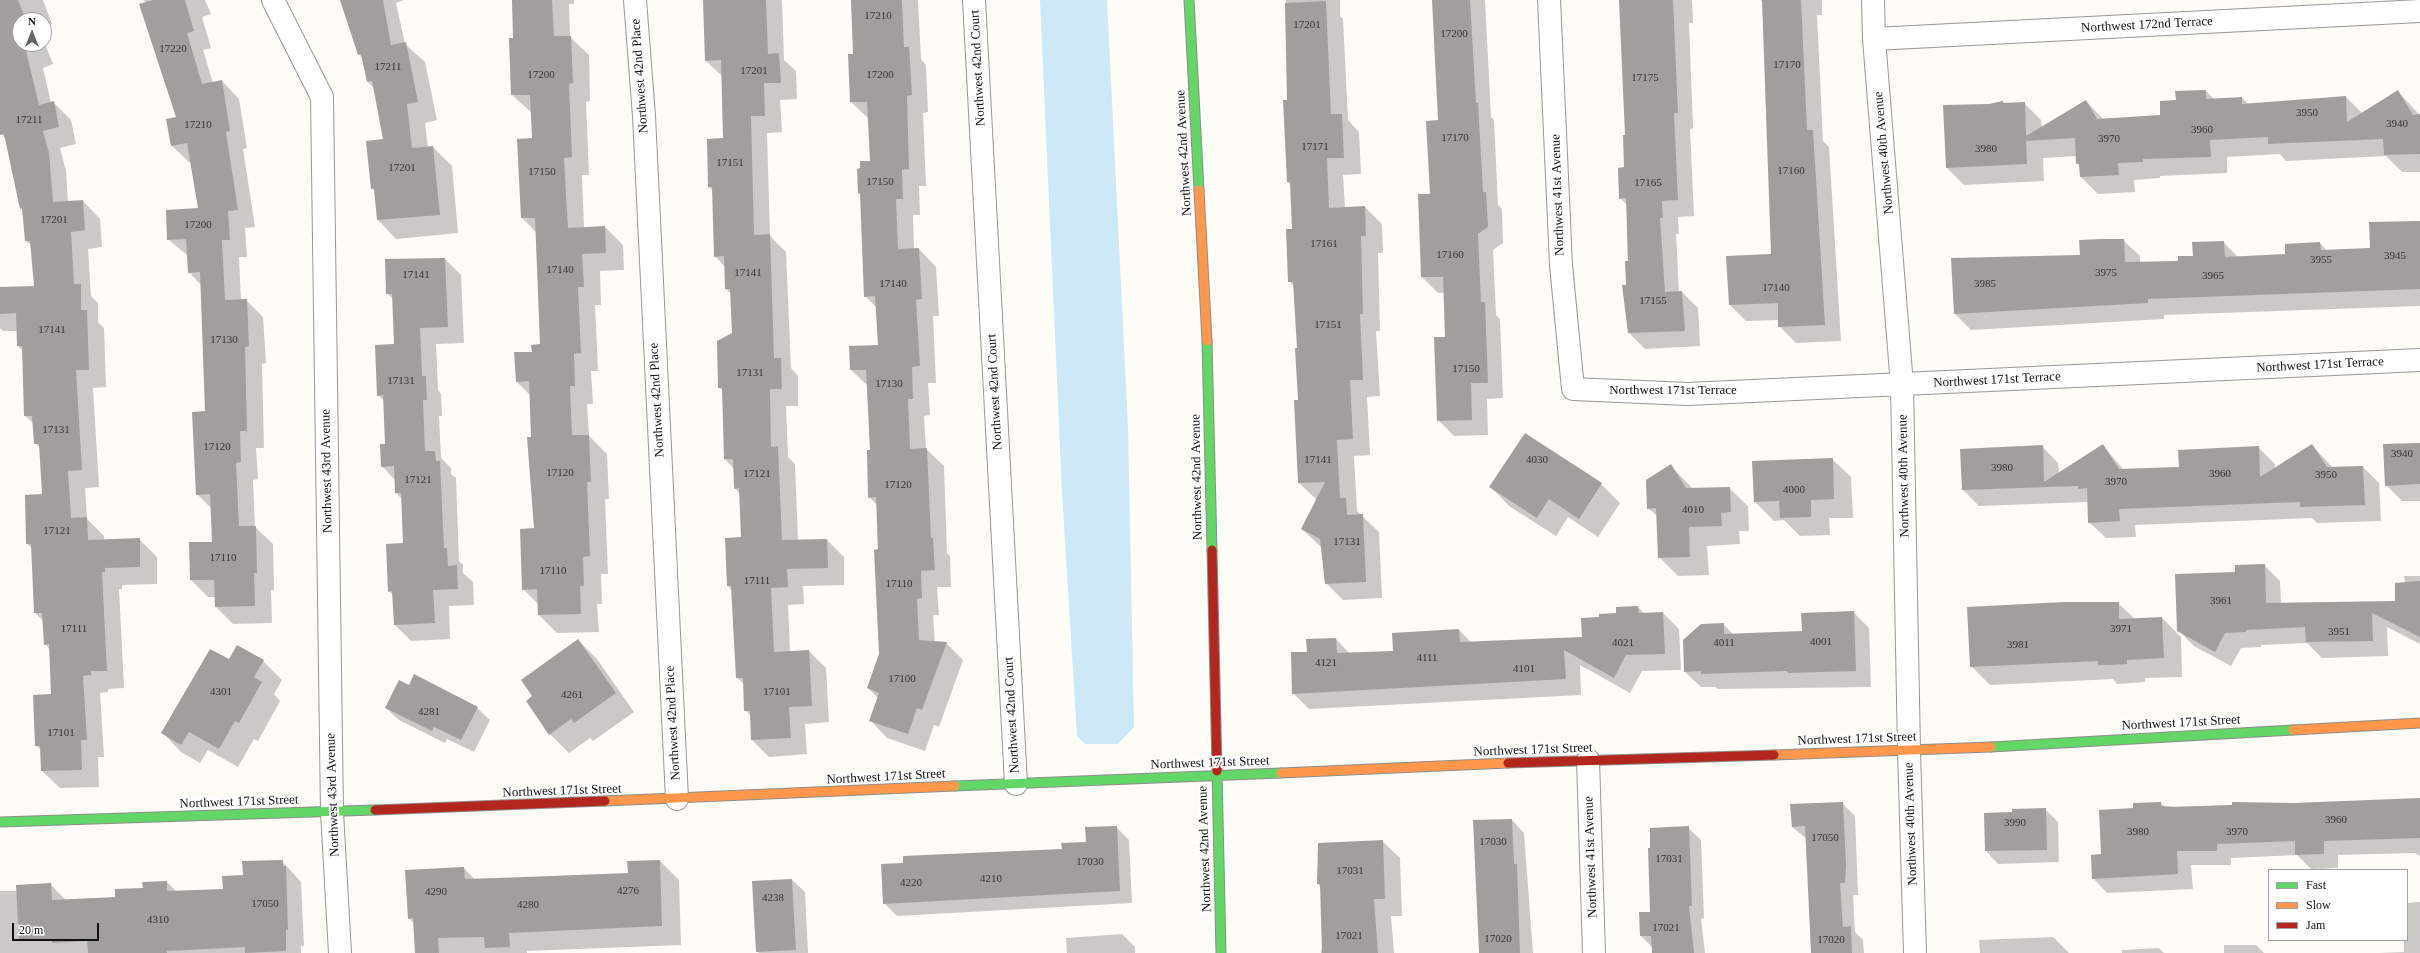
<!DOCTYPE html>
<html>
<head>
<meta charset="utf-8">
<style>
	body { margin:0 }
	#map { position:relative; width:2420px; height:953px; overflow:hidden; background:#fdfcf7; font-family:"Times New Roman",serif }
	canvas { display:block }
	.legend { position:absolute; left:2268px; top:869px; width:140px; height:72px; box-sizing:border-box; background:#fff; border:1px solid #a0a0a0; margin:0; padding:5px 7px; list-style:none; font-size:12px; color:#111 }
	.legend li { display:flex; align-items:center; gap:8px; height:20px }
	.legend b { width:20px; border:1px solid #a0a0a0 }
	.north { position:absolute; left:12px; top:12px; width:40px; height:40px; box-sizing:border-box; background:#fff; border:1px solid #a0a0a0; border-radius:50%; rotate:0deg; font-size:11px; font-weight:700; line-height:16px; text-align:center; color:#111 }
	.north::after { content:''; display:block; margin:auto; width:14px; height:18px; background:#646362; clip-path:polygon(50% 0,100% 100%,50% 72%,0 100%) }
	.scale { position:absolute; left:12px; top:923px; width:87px; height:18px; box-sizing:border-box; border:2px solid #111; border-top:0; padding-left:5px; font-size:12px; line-height:14px; white-space:nowrap; color:#111; -webkit-text-stroke:3px #fff; paint-order:stroke }
</style>
</head>
<body>
<div id="map">
<canvas width="2420" height="953"></canvas>
<ul class="legend">
<li><b style="height:5px;background:#63d668"></b>Fast</li>
<li><b style="height:5px;background:#ff974d"></b>Slow</li>
<li><b style="height:5px;background:#b3261e"></b>Jam</li>
</ul>
<div class="north">N</div>
<div class="scale">20 m</div>
</div>
<script>
const ctx = document.querySelector('canvas').getContext('2d');
ctx.lineJoin = 'round';
function paint(path, color) {
  ctx.fillStyle = color;
  ctx.fill(path, 'evenodd');
}
function shape(rows) {
  const path = new Path2D();
  for (const r of rows) {
    path.moveTo(r[0], r[1]);
    for (let i = 2; i < r.length; i += 2) path.lineTo(r[i], r[i + 1]);
  }
  return path;
}
function stroke(path, color, width, dash) {
  ctx.strokeStyle = color;
  ctx.lineWidth = width;
  ctx.lineCap = dash ? 'butt' : 'round';
  ctx.setLineDash(dash || []);
  ctx.stroke(path);
}
function label(font, color, halo, rows, align = 'center') {
  ctx.font = font + ' "Times New Roman",serif';
  ctx.lineWidth = 4;
  ctx.setLineDash([]);
  ctx.textBaseline = 'middle';
  ctx.strokeStyle = halo;
  ctx.fillStyle = color;
  for (const [text, x, y, turn = 0] of rows) {
    ctx.save();
    ctx.translate(x, y);
    ctx.rotate((+turn || 0) * Math.PI / 180);
    ctx.textAlign = isNaN(turn) ? turn : align;
    if (halo) ctx.strokeText(text, 0, 0);
    ctx.fillText(text, 0, 0);
    ctx.restore();
  }
}
paint(shape([
	[1040,0,1107,0,1128,428,1134,727,1118,744,1085,744,1077,736,1062,492]
]), '#cde8f7');
paint(shape([
	[0,0,43,0,52,24,44,27,44,20,20,20,20,44,44,44,44,41,53,64,43,68,51,103,53,102,71,120,76,144,60,148,66,171,68,202,83,201,100,219,102,247,88,249,91,296,98,303,98,322,104,328,106,387,93,388,99,487,85,488,87,519,104,536,104,540,139,539,157,557,157,584,122,585,122,589,119,589,124,688,108,689,108,692,100,693,104,757,98,757,99,787,60,788,42,771,41,750,36,745,52,695,50,650,45,644,44,622,35,613,32,548,27,544,43,495,40,448,35,443,34,424,25,416,23,351,18,346,17,331,3,331,0,328,0,288,35,287,32,246,26,241,24,210,21,208,7,141,0,132],
	[144,0,205,0,211,14,202,17,211,48,203,50,213,83,222,81,239,99,247,148,243,149,255,227,245,228,247,257,239,257,241,300,246,300,263,317,266,363,262,364,264,448,256,448,258,479,253,480,255,527,273,544,274,590,271,590,272,623,233,624,216,607,215,597,208,597,191,580,213,543,212,509,197,494,206,412,201,285,189,272,188,256,168,239,199,209,191,162,189,162,171,145,177,117],
	[341,0,404,0,396,3,405,44,425,62,437,120,425,123,428,148,433,147,452,166,458,233,396,239,378,220,375,191,372,188,385,140,374,88,368,82,363,59,359,54],
	[512,0,574,0,574,4,569,4,570,37,589,55,590,101,586,102,589,175,582,175,584,228,605,227,623,245,624,270,600,271,601,305,595,305,598,371,591,371,593,404,587,404,589,436,607,454,609,499,605,499,608,574,601,574,602,604,597,604,599,632,557,633,539,615,539,605,523,589,535,529,532,438,530,395,516,381,533,353,541,345,536,232,522,218,518,140,533,139,532,113,512,95,515,39],
	[704,0,782,0,784,60,796,71,797,99,780,100,782,132,767,133,770,236,786,252,791,368,798,376,798,406,786,406,788,457,795,464,798,541,827,540,844,557,844,585,803,586,804,604,788,605,790,652,809,651,826,668,829,722,805,724,807,754,769,757,752,740,751,716,745,710,744,684,737,678,732,590,728,586,726,539,742,538,740,494,735,488,734,469,725,459,723,391,719,387,733,333,732,295,726,289,725,267,715,256,713,191,709,187,724,139,723,77,706,61],
	[851,0,918,0,921,59,926,65,928,112,923,113,926,186,919,186,920,215,913,215,914,250,919,249,936,267,939,316,933,316,936,383,928,383,930,415,924,416,926,449,944,466,947,553,950,556,951,587,937,587,939,615,933,615,935,643,946,643,963,660,939,727,934,725,925,751,887,738,870,720,878,698,868,688,880,654,877,505,869,497,871,451,868,386,851,370,879,346,877,308,865,296,862,196,859,193,871,162,869,119,851,102,854,55],
	[1286,0,1340,0,1340,16,1343,19,1348,120,1359,132,1361,174,1343,175,1345,208,1365,207,1382,224,1383,253,1378,253,1380,331,1376,331,1380,396,1367,397,1370,455,1354,456,1357,511,1379,532,1382,598,1343,600,1326,583,1322,548,1302,529,1317,500,1299,483,1298,349,1295,287,1289,281,1293,230,1291,185,1288,182,1289,49],
	[1433,0,1485,0,1491,117,1494,120,1498,205,1502,209,1503,243,1493,250,1496,315,1500,319,1503,398,1487,399,1488,435,1454,436,1438,420,1446,338,1445,293,1438,293,1422,277,1439,121],
	[1620,0,1692,0,1693,23,1689,23,1693,128,1690,129,1694,216,1678,217,1679,234,1676,234,1679,293,1682,292,1698,308,1700,346,1645,349,1629,333,1627,205,1620,198,1625,168,1626,136],
	[1761,0,1822,0,1822,15,1817,15,1823,141,1829,147,1841,341,1796,343,1779,326,1779,320,1746,321,1730,305,1727,257,1772,255,1763,3],
	[2206,91,2214,99,2242,98,2248,104,2346,97,2363,114,2398,92,2420,115,2420,172,2402,172,2386,156,2286,161,2280,154,2227,157,2227,173,2160,176,2160,178,2134,180,2135,192,2098,194,2081,177,2077,156,2043,158,2044,181,1964,185,1947,168,1989,105,2003,102,2005,104,2024,103,2041,120,2042,128,2086,101,2104,120,2161,116,2177,101],
	[2420,221,2420,306,2164,315,2164,319,1971,330,1955,314,2081,256,2123,240,2140,256,2140,263,2179,262,2223,242,2239,258,2286,255,2320,243,2327,251,2371,249],
	[445,259,461,275,464,343,436,344,438,390,441,394,442,416,439,416,441,458,451,468,451,474,456,478,459,561,463,565,463,573,473,582,474,605,449,606,450,639,411,641,395,625,393,595,389,591,404,544,402,499,396,493,396,481,382,466,386,445,384,401,378,395,395,344,393,299,387,293],
	[2420,444,2420,501,2402,501,2386,485],
	[2312,445,2333,468,2363,467,2379,483,2381,521,2317,523,2312,518,2135,525,2136,537,2106,538,2089,522,2088,502,1979,506,1963,490,2042,446,2058,463,2059,474,2103,446,2124,470,2180,468,2258,447,2275,464,2275,469],
	[1832,459,1851,477,1853,518,1829,518,1830,535,1800,536,1784,520,1774,521,1755,502,1753,462],
	[1671,466,1693,489,1729,488,1748,506,1749,531,1739,531,1740,544,1707,546,1709,575,1678,576,1659,557,1658,517,1648,508],
	[1601,484,1620,503,1598,537,1568,517,1556,536,1509,506,1491,487],
	[2264,565,2280,581,2281,603,2396,602,2405,583,2404,576,2420,576,2420,644,2387,627,2388,656,2322,658,2307,643,2261,645,2261,647,2241,648,2231,666,2194,646,2178,630,2236,573],
	[2118,603,2135,619,2162,618,2181,637,2182,677,2145,678,2145,682,2117,684,2113,679,1990,685,1971,666],
	[1638,607,1644,613,1663,613,1679,629,1681,670,1642,671,1630,693,1580,665,1581,695,1309,709,1293,693,1308,653,1307,640,1336,639,1350,654,1394,652,1459,630,1472,643,1583,638,1600,618],
	[1853,612,1869,628,1871,687,1718,689,1715,687,1701,687,1685,672,1723,624,1734,635,1803,632],
	[578,640,597,659,634,712,593,741,590,738,569,753,550,734,534,696],
	[238,646,263,661,282,680,274,694,280,701,258,741,254,739,238,767,208,750,200,763,181,752,163,733,229,661],
	[409,686,477,708,490,720,474,752,447,739,445,743,399,720,386,708],
	[2420,800,2420,856,2415,853,2338,855,2338,868,2311,869,2297,855,2231,858,2231,865,2191,865,2193,889,2107,893,2093,878,2102,855,2134,809,2161,803,2165,807],
	[1842,803,1855,816,1858,895,1853,895,1855,932,1863,940,1864,953,1813,953,1807,839,1792,827],
	[2045,809,2058,822,2059,862,1998,864,1986,851],
	[1512,820,1524,833,1533,953,1481,953],
	[1116,827,1129,840,1132,903,897,916,884,903,1087,843],
	[1688,828,1701,840,1704,918,1701,919,1705,953,1653,953,1653,948,1641,936],
	[1382,841,1400,858,1402,916,1391,916,1394,953,1321,953,1321,949,1323,949,1321,887,1318,884,1319,844],
	[282,861,301,882,304,946,301,946,301,953,0,953,0,891,18,891,50,884,67,901,116,898,167,882,177,892,224,890,244,876],
	[660,861,679,880,681,945,527,951,527,953,416,953,414,924,409,918,464,868,475,880,629,874,628,862],
	[792,880,805,892,808,953,759,953,757,951],
	[2420,902,2420,953,2379,953,2404,952,2404,940,2407,940,2407,903],
	[1122,934,1135,947,1135,953,1067,953,1066,938],
	[2053,937,2069,953,1980,953,1979,940],
	[2224,945,2256,945,2264,953,2224,953],
	[2159,948,2164,953,2122,953,2122,950]
]), '#0003');
paint(shape([
	[0,0,18,0,26,20,20,20,20,44,35,44,36,47,26,51,39,105,54,101,59,127,43,131,49,153,53,202,83,200,85,230,71,232,74,284,81,284,81,310,87,310,89,370,76,370,82,470,68,471,71,518,87,517,88,540,140,538,140,567,105,568,105,572,102,572,107,671,91,671,91,675,83,676,87,740,81,740,82,770,41,771,40,746,35,746,33,695,51,694,49,644,44,645,42,613,34,613,31,544,26,544,25,495,42,494,39,444,34,444,32,416,24,416,22,346,17,346,16,313,0,314,0,287,34,286,30,241,25,241,22,208,20,209,4,134,0,135],
	[153,0,185,0,194,31,187,33,202,84,222,80,230,131,226,132,238,210,228,211,230,240,222,240,225,300,247,299,249,346,245,347,247,431,240,431,241,462,236,463,239,526,256,526,257,573,254,573,255,606,215,607,214,580,190,580,189,542,212,542,210,494,196,495,192,412,205,411,200,272,188,273,186,239,167,240,166,210,198,208,187,143,171,146,166,119,176,117,139,4],
	[340,0,383,0,391,45,406,42,418,102,407,104,412,148,433,146,440,215,377,220,374,189,371,189,366,141,383,139,372,81,367,82,361,54,358,55],
	[512,0,552,0,554,36,571,36,573,83,569,84,572,157,564,158,568,228,605,226,606,253,582,254,584,287,578,287,581,353,574,354,575,386,570,386,572,435,589,435,591,482,587,482,590,556,583,557,584,586,580,586,581,614,538,615,537,589,522,590,520,529,534,528,527,437,531,437,529,381,516,382,514,352,532,352,531,345,540,344,535,218,521,218,517,139,532,138,530,95,511,95,509,38,513,38],
	[703,0,766,0,768,54,779,53,781,83,764,83,765,116,751,116,754,235,770,234,774,358,781,358,782,389,770,389,771,447,778,446,782,540,827,539,828,568,787,569,788,587,771,588,774,652,809,650,812,706,789,707,791,738,751,740,750,711,744,711,743,678,736,678,731,586,727,586,725,538,741,537,739,488,734,489,733,459,724,459,722,388,718,388,717,341,732,333,730,289,725,289,724,256,714,257,712,187,708,187,707,139,723,138,721,60,705,61],
	[851,0,902,0,904,47,909,47,912,95,907,96,909,169,902,170,903,199,896,199,898,249,919,248,922,299,916,300,920,366,912,367,913,399,908,399,910,449,927,448,931,538,933,538,935,570,921,571,922,598,917,599,919,640,947,642,922,710,917,708,908,734,869,721,879,693,867,688,879,654,874,550,878,549,876,497,868,498,867,450,870,450,866,370,850,370,849,346,878,345,875,296,864,297,860,193,858,194,857,169,860,168,860,161,870,161,867,102,850,102,848,54,853,54],
	[1432,0,1470,0,1476,103,1478,103,1483,192,1486,192,1488,227,1478,234,1481,302,1485,302,1488,383,1471,383,1472,420,1437,421,1434,337,1445,337,1443,277,1421,277,1418,194,1430,194,1426,121,1438,120],
	[1619,0,1673,0,1678,113,1674,113,1678,200,1662,201,1663,218,1660,218,1665,292,1682,291,1685,331,1628,333,1622,285,1626,285,1625,261,1628,261,1626,198,1619,199,1618,168,1624,167,1623,135,1625,135],
	[1762,0,1801,0,1807,130,1813,130,1825,325,1778,327,1778,303,1729,305,1726,256,1771,254],
	[1326,1,1331,114,1342,114,1344,158,1327,158,1329,208,1365,206,1366,236,1361,236,1363,314,1360,314,1363,380,1350,380,1353,439,1337,440,1340,498,1346,498,1347,515,1363,514,1366,582,1325,584,1320,539,1301,529,1325,482,1298,483,1294,400,1298,400,1295,348,1297,348,1293,282,1288,282,1286,229,1292,229,1290,182,1287,182,1283,100,1287,100,1285,3],
	[2206,90,2206,99,2242,97,2242,104,2346,96,2347,122,2398,90,2413,115,2420,114,2420,154,2384,155,2383,139,2268,144,2268,137,2210,140,2211,157,2143,159,2143,162,2118,163,2119,175,2080,177,2079,164,2076,164,2075,138,2026,141,2027,164,1946,168,1943,105,1989,104,2003,101,2003,103,2025,102,2026,136,2086,100,2097,119,2160,115,2160,101,2176,100,2175,91],
	[2420,221,2420,289,2148,299,2148,303,1954,314,1951,258,2080,255,2079,240,2102,239,2124,239,2125,262,2178,261,2178,256,2193,256,2192,242,2224,241,2225,257,2285,254,2285,244,2320,242,2321,250,2370,248,2369,222],
	[445,258,448,327,420,328,422,376,426,376,427,400,423,400,425,451,435,451,436,461,440,461,444,548,447,548,448,566,457,565,458,589,433,590,435,623,394,625,392,591,388,592,386,544,403,543,401,493,395,493,394,466,381,467,380,444,385,444,383,395,377,396,375,345,394,344,392,294,386,294,385,259],
	[1525,433,1602,483,1579,519,1549,499,1537,518,1489,487],
	[2420,443,2420,484,2385,486,2383,444],
	[2103,444,2119,469,2179,467,2178,450,2259,446,2260,477,2312,444,2327,467,2363,466,2365,505,2300,507,2300,502,2119,509,2120,521,2088,523,2087,488,2078,489,2078,486,1962,490,1960,449,2043,445,2044,482],
	[1833,458,1834,499,1811,500,1811,517,1780,518,1779,501,1754,502,1752,461],
	[1671,464,1686,488,1730,487,1731,512,1721,513,1722,526,1689,527,1690,557,1658,558,1656,508,1647,509,1646,480],
	[2265,564,2266,603,2395,601,2395,583,2420,581,2420,637,2372,613,2373,641,2306,642,2305,627,2246,630,2246,632,2225,633,2215,652,2177,631,2175,574,2235,572,2235,565],
	[2065,602,2119,602,2119,619,2162,617,2164,658,2127,660,2127,664,2112,665,2098,665,2098,661,1970,667,1967,607],
	[1638,606,1639,613,1663,612,1665,654,1626,655,1614,678,1564,650,1566,679,1292,694,1291,652,1307,652,1306,639,1336,638,1337,653,1393,651,1392,633,1459,629,1460,642,1582,637,1581,618,1599,617,1599,614,1616,613,1616,607],
	[1854,611,1856,671,1788,673,1787,671,1701,674,1701,671,1684,672,1683,640,1701,624,1724,623,1724,634,1802,631,1801,613],
	[578,639,616,693,574,723,571,719,549,735,526,701,532,696,521,680],
	[237,645,264,660,254,677,262,682,239,723,235,721,219,749,189,732,181,745,161,733,210,649,229,659],
	[414,674,478,707,461,740,434,727,432,731,385,708,399,680,409,685],
	[2420,798,2420,838,2324,841,2324,854,2295,855,2295,841,2217,844,2217,851,2177,851,2178,874,2092,879,2091,855,2101,854,2099,810,2133,808,2133,803,2161,802,2161,806,2175,807,2232,805,2232,802,2294,803],
	[1843,802,1846,865,1845,883,1840,883,1843,927,1851,926,1852,953,1811,953,1805,826,1792,827,1790,804],
	[2046,808,2047,850,1985,851,1984,813,2012,812,2012,809],
	[1512,819,1514,864,1517,864,1520,953,1479,953,1473,820],
	[1117,826,1120,891,883,904,881,864,903,863,903,856,1062,849,1061,843,1086,842,1085,827],
	[1689,826,1692,906,1689,906,1694,953,1652,953,1651,936,1640,936,1639,912,1650,912,1648,848,1650,848,1650,828],
	[1383,840,1385,899,1374,899,1378,953,1322,953,1320,884,1317,884,1318,843],
	[283,860,283,866,286,866,288,930,286,930,286,951,245,953,245,947,167,951,167,953,88,953,87,941,52,943,52,939,19,940,16,885,51,883,52,900,115,897,115,889,143,888,142,882,167,881,167,891,223,889,222,876,243,875,242,861],
	[660,860,662,926,509,933,510,947,485,948,484,937,438,938,439,953,415,953,413,918,408,919,405,870,464,867,465,879,526,877,628,873,627,861],
	[792,879,796,950,756,952,752,881]
]), '#a19f9c');
const street = shape([
	[273,0,322,97,332,812,340,953],
	[635,0,644,116,677,799],
	[974,0,1016,784],
	[1549,0,1561,265,1573,389,1688,394,2420,360],
	[1873,0,1874,39,1902,385,1909,751,1915,953],
	[1874,39,2420,11],
	[1588,760,1594,953]
]);
const fast = shape([
	[1189,0,1199,190],
	[1207,341,1212,550],
	[1991,747,2293,730],
	[1217,771,1221,953],
	[955,786,1281,773],
	[0,822,375,810]
]);
const slow = shape([
	[1199,190,1207,341],
	[2293,730,2420,723],
	[1774,755,1991,747],
	[1281,773,1508,763],
	[605,801,955,786]
]);
const jam = shape([
	[1212,550,1217,771],
	[1508,763,1774,755],
	[375,810,605,801]
]);
stroke(street, '#979795', 24);
stroke(fast, '#8e8d8b', 11);
stroke(slow, '#8e8d8b', 11);
stroke(jam, '#8e8d8b', 11);
stroke(street, '#fffffe', 22);
stroke(fast, '#63d668', 9);
stroke(slow, '#ff974d', 9);
stroke(jam, '#b3261e', 9);
label('11px', '#353434', null, [
	["17210",878,16],
	["17201",1307,25],
	["17200",1454,34],
	["17220",173,49],
	["17170",1787,65],
	["17211",388,67],
	["17201",754,71],
	["17200",541,75],
	["17200",880,75],
	["17175",1645,78],
	["3950",2307,113],
	["17211",29,120],
	["3940",2397,124],
	["17210",198,125],
	["3960",2202,130],
	["17170",1455,138],
	["3970",2109,139],
	["17171",1315,147],
	["3980",1986,149],
	["17151",730,163],
	["17201",402,168],
	["17160",1791,171],
	["17150",542,172],
	["17150",880,182],
	["17165",1648,183],
	["17201",54,220],
	["17200",198,225],
	["17161",1324,244],
	["17160",1450,255],
	["3945",2395,256],
	["3955",2321,260],
	["17140",560,270],
	["17141",748,273],
	["3975",2106,273],
	["17141",416,275],
	["3965",2213,276],
	["17140",893,284],
	["3985",1985,284],
	["17140",1776,288],
	["17155",1653,301],
	["17151",1328,325],
	["17141",52,330],
	["17130",224,340],
	["17150",1466,369],
	["17131",750,373],
	["17131",401,381],
	["17130",889,384],
	["17131",56,430],
	["17120",217,447],
	["3940",2402,454],
	["17141",1318,460],
	["4030",1537,460],
	["3980",2002,468],
	["17120",560,473],
	["17121",757,474],
	["3960",2220,474],
	["3950",2326,475],
	["17121",418,480],
	["3970",2116,482],
	["17120",898,485],
	["4000",1794,490],
	["4010",1693,510],
	["17121",57,531],
	["17131",1347,542],
	["17110",223,558],
	["17110",553,571],
	["17111",757,581],
	["17110",899,584],
	["3961",2221,601],
	["17111",74,629],
	["3971",2121,629],
	["3951",2339,632],
	["4001",1821,642],
	["4021",1623,643],
	["4011",1724,643],
	["3981",2018,645],
	["4111",1427,658],
	["4121",1326,663],
	["4101",1524,669],
	["17100",902,679],
	["4301",221,692],
	["17101",777,692],
	["4261",572,695],
	["4281",429,712],
	["17101",61,733],
	["3960",2336,820],
	["3990",2015,823],
	["3980",2138,832],
	["3970",2237,832],
	["17050",1825,838],
	["17030",1493,842],
	["17031",1669,859],
	["17030",1090,862],
	["17031",1350,871],
	["4210",991,879],
	["4220",911,883],
	["4276",628,891],
	["4290",436,892],
	["4238",773,898],
	["17050",265,904],
	["4280",528,905],
	["4310",158,920],
	["17021",1666,928],
	["17021",1349,936],
	["17020",1498,939],
	["17020",1831,940]
]);
label('13px', '#111', '#fff', [
	["Northwest 172nd Terrace",2147,25,-3],
	["Northwest 42nd Court",978,68,-93],
	["Northwest 42nd Place",640,76,-94],
	["Northwest 42nd Avenue",1184,153,-93],
	["Northwest 40th Avenue",1884,153,-95],
	["Northwest 41st Avenue",1558,195,-92],
	["Northwest 171st Terrace",2320,365,-3],
	["Northwest 171st Terrace",1997,380,-3],
	["Northwest 171st Terrace",1673,391],
	["Northwest 42nd Court",995,392,-93],
	["Northwest 42nd Place",657,400,-93],
	["Northwest 43rd Avenue",327,471,-91],
	["Northwest 40th Avenue",1904,476,-91],
	["Northwest 42nd Avenue",1197,477,-91],
	["Northwest 42nd Court",1012,715,-93],
	["Northwest 42nd Place",673,723,-93],
	["Northwest 171st Street",2181,723,-3],
	["Northwest 171st Street",1857,739,-2],
	["Northwest 171st Street",1533,750,-2],
	["Northwest 171st Street",1210,763,-2],
	["Northwest 171st Street",886,777,-3],
	["Northwest 171st Street",562,791,-2],
	["Northwest 43rd Avenue",333,795,-92],
	["Northwest 171st Street",239,802,-2],
	["Northwest 40th Avenue",1911,824,-92],
	["Northwest 42nd Avenue",1205,849,-92],
	["Northwest 41st Avenue",1591,857,-92]
]);
</script>
</body>
</html>
